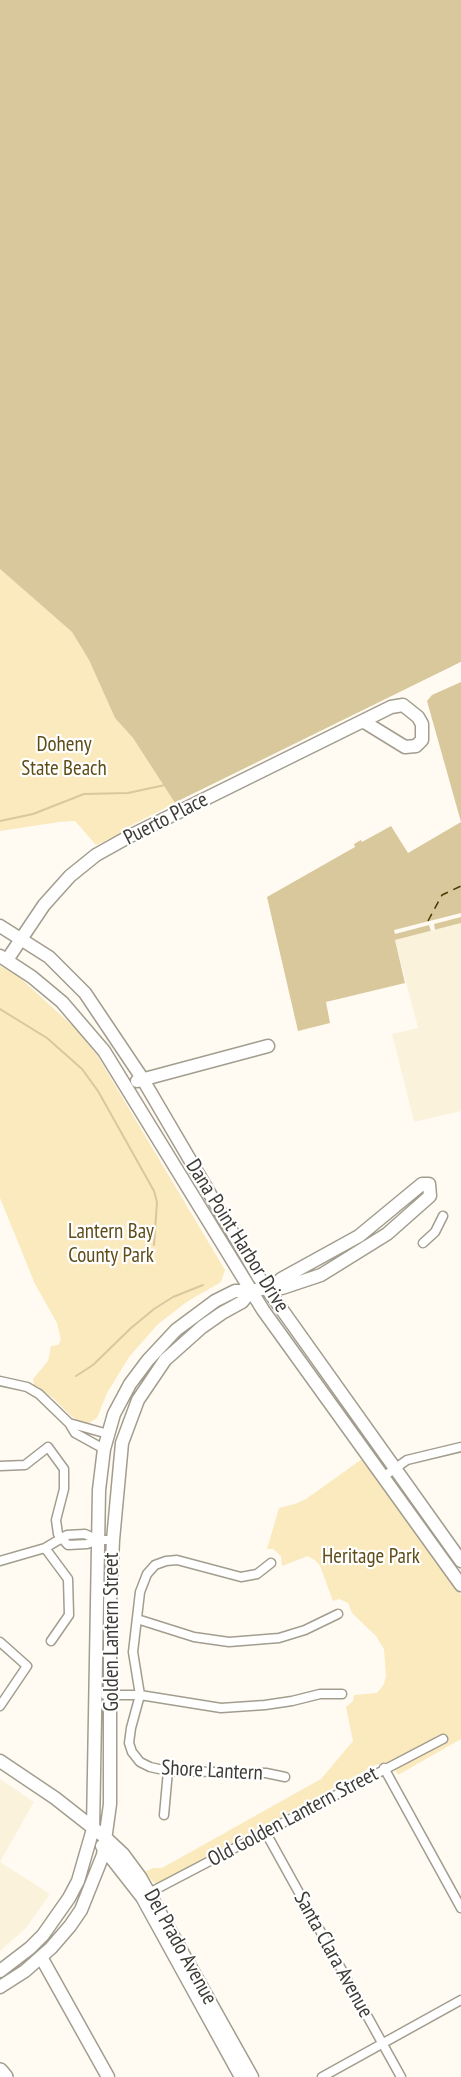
<!DOCTYPE html>
<html>
<head>
<meta charset="utf-8">
<style>
	body { margin:0 }
	canvas { display:block; background:#fffbf2 }
</style>
</head>
<body>
<canvas width="461" height="2077"></canvas>
<script>
const ctx = document.querySelector('canvas').getContext('2d');
ctx.lineJoin = 'round';
function paint(path, color) {
  ctx.fillStyle = color;
  ctx.fill(path, 'evenodd');
}
function shape(rows) {
  const path = new Path2D();
  for (const r of rows) {
    path.moveTo(r[0], r[1]);
    for (let i = 2; i < r.length; i += 2) path.lineTo(r[i], r[i + 1]);
  }
  return path;
}
function stroke(path, color, width, dash) {
  ctx.strokeStyle = color;
  ctx.lineWidth = width;
  ctx.lineCap = dash ? 'butt' : 'round';
  ctx.setLineDash(dash || []);
  ctx.stroke(path);
}
function label(font, color, halo, rows, align = 'center') {
  ctx.font = font + ' "PT Sans Narrow",sans-serif';
  ctx.lineWidth = 4.5;
  ctx.setLineDash([]);
  ctx.textBaseline = 'middle';
  ctx.strokeStyle = halo;
  ctx.fillStyle = color;
  for (const [text, x, y, turn = 0] of rows) {
    ctx.save();
    ctx.translate(x, y);
    ctx.rotate((+turn || 0) * Math.PI / 180);
    ctx.textAlign = isNaN(turn) ? turn : align;
    if (halo) ctx.strokeText(text, 0, 0);
    ctx.fillText(text, 0, 0);
    ctx.restore();
  }
}
paint(shape([
	[461,923,461,1111,414,1122,392,1034,418,1028,395,940],
	[0,1779,34,1802,0,1862],
	[0,1862,50,1894,26,1928,0,1951]
]), '#faf2db');
paint(shape([
	[0,569,72,632,89,660,115,718,133,738,175,803,128,827,129,830,96,845,75,821,59,822,0,831],
	[0,966,18,976,75,1028,97,1055,225,1270,221,1282,188,1301,158,1324,129,1357,107,1393,97,1418,86,1425,71,1416,53,1398,34,1385,33,1379,48,1361,51,1346,58,1345,61,1340,57,1323,35,1284,0,1198],
	[362,1459,461,1595,461,1739,398,1775,391,1761,375,1765,164,1882,154,1883,145,1872,153,1868,162,1868,321,1779,353,1741,346,1707,353,1701,354,1695,377,1693,384,1684,386,1676,384,1649,376,1636,352,1613,348,1603,339,1599,333,1601,320,1566,316,1561,308,1556,282,1566,281,1556,273,1549,267,1549,279,1508,295,1504,306,1499]
]), '#faeabe');
paint(shape([
	[0,0,461,0,461,662,175,803,133,738,115,718,89,660,72,632,0,569],
	[461,682,461,822,427,701,432,695],
	[461,822,461,923,395,940,405,983,326,1002,330,1023,298,1031,267,897,355,847,354,844,361,840,362,842,391,826,408,853]
]), '#d9c89b');
paint(shape([
	[461,662,461,665,176,805,172,804],
	[461,913,461,917,434,924,435,930,431,931,429,925,395,934,394,930]
]), '#fffbf2');
stroke(shape([
	[0,821,33,814,84,794,128,793,165,785],
	[0,1009,47,1038,82,1069,98,1091,154,1191,157,1202,154,1245],
	[76,1376,93,1365,131,1328,154,1309,173,1297,203,1285]
]), '#d9c89b', 2);
stroke(shape([
	[428,921,442,895,461,886]
]), '#493800', 1.5, [8, 6]);
const street = shape([
	[423,1243,435,1232,443,1216],
	[0,1381,27,1387,39,1394,69,1423,75,1433,104,1449],
	[69,1423,108,1434],
	[0,1466,25,1465,48,1447,64,1469,64,1489,56,1520,58,1534,68,1545,87,1544,98,1540,113,1540],
	[383,1477,407,1460,461,1447],
	[45,1548,68,1579,69,1615,51,1641],
	[0,1561,45,1548,67,1535,85,1534,98,1540],
	[271,1563,257,1574,241,1577,177,1560,166,1561,155,1565,147,1574,140,1592,133,1652,140,1695,131,1728,129,1743,132,1752,140,1762,150,1767,168,1771,266,1773,285,1777],
	[137,1619,194,1637,229,1642,279,1638,305,1630,338,1614],
	[0,1642,27,1666,0,1706],
	[105,1695,140,1695,221,1708,265,1705,292,1701,320,1694,342,1694],
	[384,1768,461,1908],
	[164,1815,168,1771],
	[266,1833,401,2077],
	[145,1895,443,1739],
	[322,2077,461,2000]
]);
const secondary = shape([
	[0,926,49,957,85,993,142,1078,258,1276,461,1561],
	[0,956,32,977,62,1002,104,1051,263,1310,461,1585],
	[7,960,44,905,70,876,96,855,130,836,391,707,403,705,418,717,422,724,422,740,416,746,405,747,366,723,362,722],
	[137,1081,268,1046],
	[0,1761,55,1798,106,1838,123,1854,140,1877,252,2077],
	[102,1846,142,1897,241,2077],
	[41,1957,108,2077],
	[0,1971,30,1948,43,1935,69,1898,78,1881,93,1829,99,1490,104,1449,114,1414,130,1384,148,1360,176,1330,215,1301,235,1291,251,1291,276,1286,282,1288,321,1275,387,1234,430,1196,429,1184,422,1184,359,1236,281,1279,276,1286],
	[0,1987,25,1971,51,1948,70,1926,81,1910,103,1855,110,1804,110,1603,113,1540,122,1443,138,1400,165,1360,202,1327,222,1313,242,1302,251,1291]
]);
const highway = shape([
	[0,2071,5,2077]
]);
stroke(street, '#a29d8e', 11);
stroke(secondary, '#a29d8e', 15);
stroke(highway, '#a29d8e', 18);
stroke(street, '#fff', 8);
stroke(secondary, '#fff', 12);
stroke(highway, '#fff', 15);
label('21px', '#5f4d18', '#fff', [
	["Doheny",64,745],
	["State Beach",64,769],
	["Lantern Bay",111,1232],
	["County Park",111,1256],
	["Heritage Park",371,1557]
]);
label('21px', '#3d3b35', '#fff', [
	["Puerto Place",166,819,-27],
	["Dana Point Harbor Drive",237,1236,58],
	["Golden Lantern Street",112,1632,-90],
	["Shore Lantern",212,1771,3],
	["Old Golden Lantern Street",293,1817,-28],
	["Del Prado Avenue",180,1947,61],
	["Santa Clara Avenue",333,1955,61]
]);
</script>
</body>
</html>
